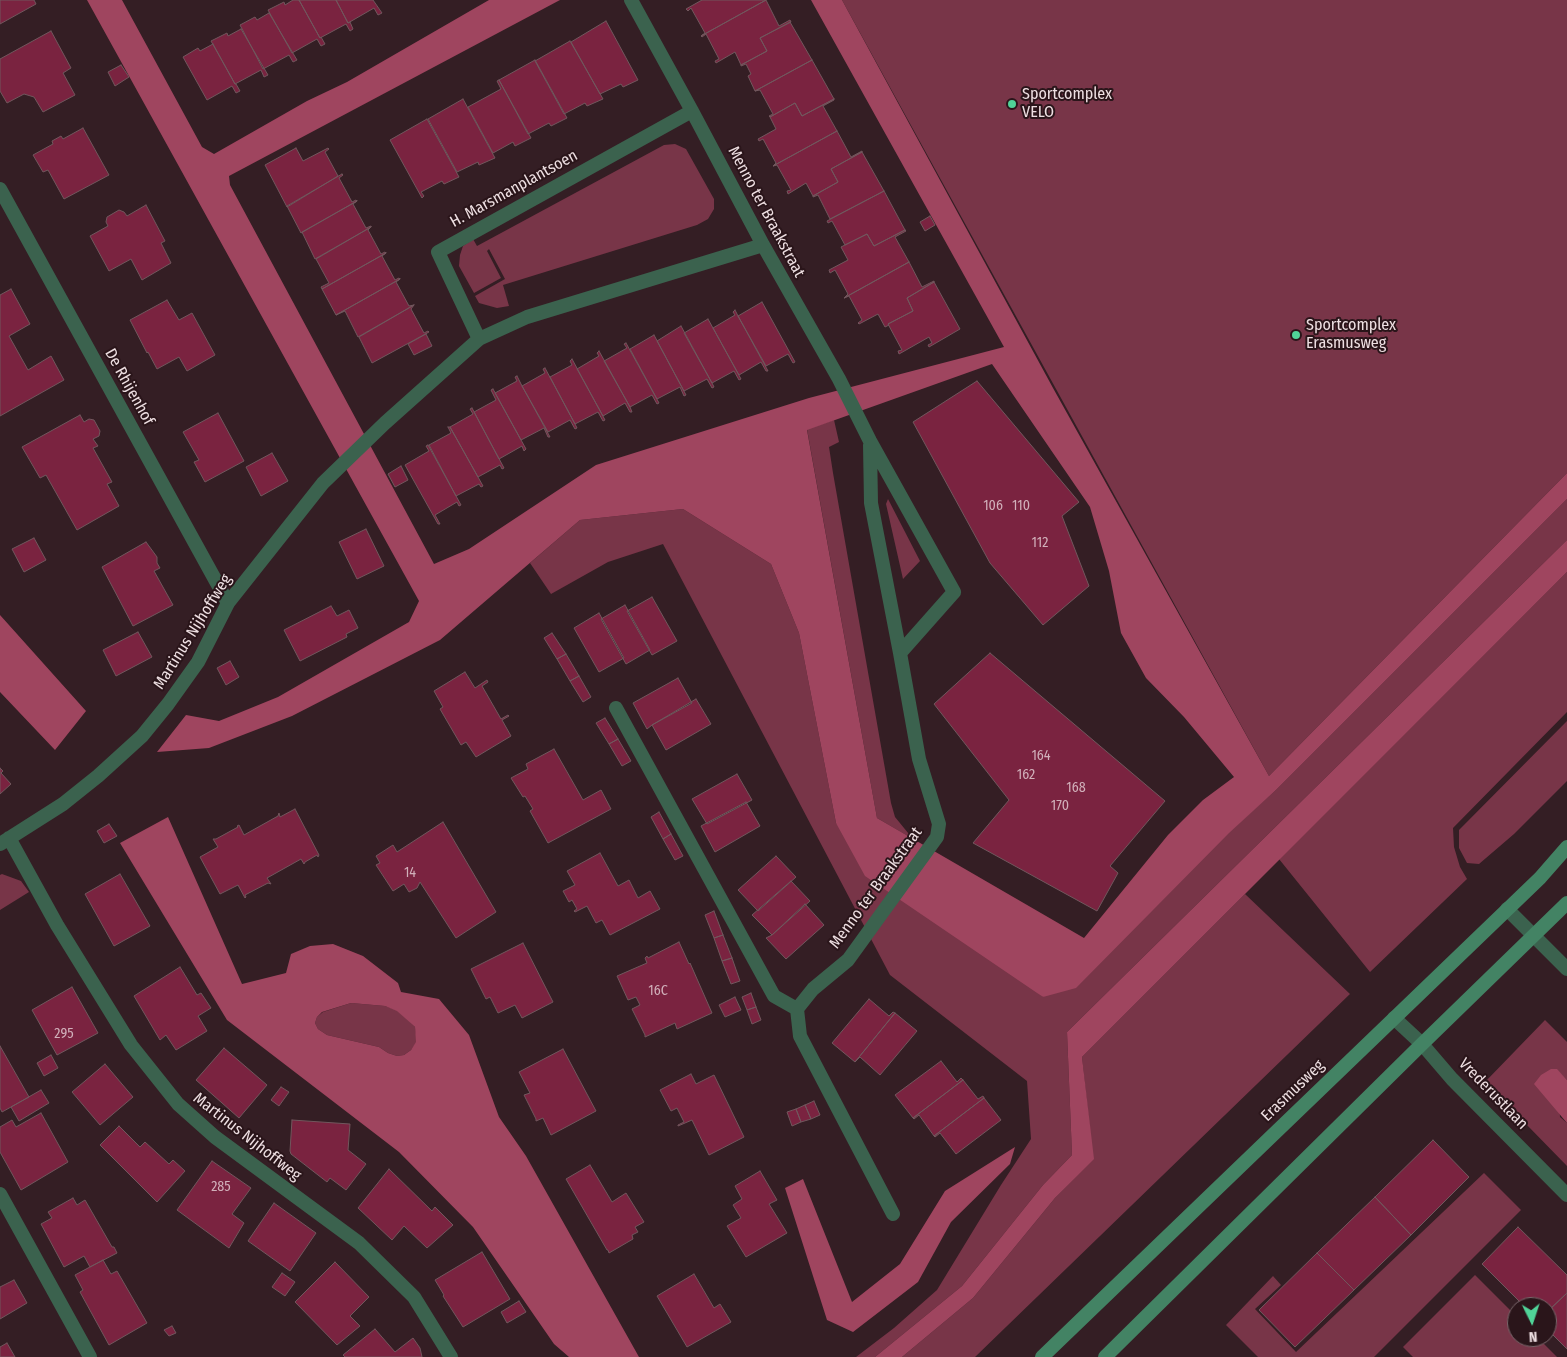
<!DOCTYPE html>
<html>
<head>
<meta charset="utf-8">
<style>
	body { margin:0 }
	#map { position:relative; width:1567px; height:1357px; overflow:hidden; background:#341e24; font-family:"Fira Sans Condensed",sans-serif }
	canvas { display:block }
	.north { position:absolute; left:1507px; top:1297px; width:50px; height:50px; box-sizing:border-box; background:#2a151a; border:1px solid #78666a; border-radius:50%; rotate:176deg; font-size:14px; font-weight:700; line-height:20px; text-align:center; color:#eedfe2 }
	.north::after { content:''; display:block; margin:auto; width:18px; height:22px; background:#50d398; clip-path:polygon(50% 0,100% 100%,50% 72%,0 100%) }
</style>
</head>
<body>
<div id="map">
<canvas width="1567" height="1357"></canvas>
<div class="north">N</div>
</div>
<script>
const ctx = document.querySelector('canvas').getContext('2d');
ctx.lineJoin = 'round';
function paint(path, color) {
  ctx.fillStyle = color;
  ctx.fill(path, 'evenodd');
}
function shape(rows) {
  const path = new Path2D();
  for (const r of rows) {
    path.moveTo(r[0], r[1]);
    for (let i = 2; i < r.length; i += 2) path.lineTo(r[i], r[i + 1]);
  }
  return path;
}
function stroke(path, color, width, dash) {
  ctx.strokeStyle = color;
  ctx.lineWidth = width;
  ctx.lineCap = dash ? 'butt' : 'round';
  ctx.setLineDash(dash || []);
  ctx.stroke(path);
}
function label(font, color, halo, rows, align = 'center') {
  ctx.font = font + ' "Fira Sans Condensed",sans-serif';
  ctx.lineWidth = 4;
  ctx.setLineDash([]);
  ctx.textBaseline = 'middle';
  ctx.strokeStyle = halo;
  ctx.fillStyle = color;
  for (const [text, x, y, turn = 0] of rows) {
    ctx.save();
    ctx.translate(x, y);
    ctx.rotate((+turn || 0) * Math.PI / 180);
    ctx.textAlign = isNaN(turn) ? turn : align;
    if (halo) ctx.strokeText(text, 0, 0);
    ctx.fillText(text, 0, 0);
    ctx.restore();
  }
}
paint(shape([
	[842,0,1567,0,1567,473,1269,776],
	[675,144,686,149,714,199,714,209,708,219,697,225,503,285,509,306,497,308,479,303,475,296,505,279,489,249,487,251,501,278,474,293,459,266,460,255,463,246,473,239,477,246,664,145],
	[834,420,839,442,829,447,833,473,891,803,895,817,913,839,877,818,807,429],
	[888,499,920,561,903,579,886,504],
	[1567,499,1567,540,1067,1032,1072,1155,1043,1185,962,1286,875,1357,856,1357,894,1328,937,1290,1001,1185,1031,1139,1027,1081,890,975,663,544,608,562,551,594,530,563,580,520,683,509,771,564,799,633,836,823,1043,997,1276,790],
	[1567,572,1567,712,1453,828,1454,847,1460,867,1467,879,1370,972,1279,859],
	[1567,721,1567,781,1514,834,1479,864,1467,863,1459,848,1459,830],
	[2,874,21,881,29,892,0,910,0,875],
	[1245,894,1350,994,975,1357,902,1357,973,1298,1055,1198,1093,1159,1082,1057],
	[351,1003,385,1006,397,1010,415,1027,417,1042,411,1050,404,1055,397,1056,388,1053,379,1047,327,1035,318,1029,315,1023,317,1017,323,1012],
	[1545,1020,1567,1042,1567,1080,1557,1070,1560,1117,1567,1123,1567,1166,1485,1082],
	[1484,1173,1521,1210,1374,1357,1258,1357,1226,1325,1273,1276,1281,1285,1255,1309,1296,1352],
	[1475,1275,1517,1317,1517,1337,1537,1337,1557,1357,1413,1357,1403,1347]
]), '#783548');
paint(shape([
	[87,0,122,0,202,147,214,154,307,101,347,82,489,0,560,0,229,176,230,185,434,564,469,549,596,465,809,398,1004,347,811,0,842,0,1053,388,1269,776,1567,473,1567,499,1276,790,1229,833,1076,988,1043,997,865,876,836,823,799,633,771,564,683,509,580,520,440,640,292,716,209,748,157,752,186,715,219,721,278,697,409,622,419,601],
	[992,364,1090,507,1109,571,1121,633,1146,678,1184,717,1234,777,1203,800,1168,835,1084,938,877,818,807,430],
	[1567,540,1567,572,1082,1057,1094,1159,1055,1198,973,1298,902,1357,875,1357,962,1286,1043,1185,1072,1155,1067,1032],
	[0,615,86,711,55,750,0,692],
	[168,817,242,984,286,973,291,954,310,946,333,944,363,956,398,983,401,992,439,999,469,1035,499,1117,526,1156,639,1357,569,1357,554,1344,473,1227,399,1152,227,1020,120,843],
	[351,1003,385,1006,397,1011,415,1027,416,1042,411,1050,404,1055,397,1056,388,1053,379,1047,327,1035,318,1029,315,1023,317,1017,322,1012],
	[1551,1069,1557,1069,1567,1080,1567,1123,1534,1084,1541,1075],
	[1015,1147,1010,1164,951,1222,918,1282,853,1332,827,1320,785,1188,803,1179,852,1302,900,1264,945,1191]
]), '#9f455f');
const building = shape([
	[0,0,34,0,36,4,0,24,0,0],
	[293,0,299,0,320,38,321,37,325,44,321,46,317,39,292,53,268,10,284,2,285,5,293,0],
	[299,0,336,0,348,23,350,22,353,29,350,31,346,24,320,38,299,0],
	[336,0,373,0,382,13,378,15,374,8,348,23,336,0],
	[702,0,766,0,701,36,705,33,691,8,688,11,686,9,702,0],
	[766,0,779,26,790,20,791,22,760,38,767,51,741,65,735,52,716,63,715,61,719,59,706,34,702,37,701,36,766,0],
	[269,13,297,60,293,62,289,55,263,69,240,25,255,17,257,20,269,13],
	[606,21,638,80,623,87,621,84,600,94,571,42,606,21],
	[790,22,812,60,755,91,748,76,751,74,746,64,741,66,741,65,767,51,760,38,790,22],
	[241,29,268,75,264,77,261,70,235,84,211,41,227,33,228,36,241,29],
	[51,31,71,68,63,73,75,95,43,112,34,97,24,94,7,103,0,91,0,59,51,31],
	[570,41,603,99,587,106,585,103,564,114,535,61,570,41],
	[213,44,235,84,236,84,240,91,236,93,232,86,207,100,183,57,198,48,200,51,213,44],
	[535,60,567,118,551,126,549,123,528,134,499,80,535,60],
	[812,60,834,99,802,116,795,103,770,117,769,116,773,114,760,90,755,91,812,60],
	[121,65,129,77,115,86,108,72,121,65],
	[499,80,531,138,515,146,513,142,493,153,468,107,501,89,497,81,499,80],
	[463,99,495,158,479,165,478,162,457,172,428,119,463,99],
	[834,99,834,100,823,106,837,131,773,166,776,163,763,139,759,141,758,139,776,129,770,117,795,103,802,116,834,99],
	[427,119,459,177,444,184,442,181,421,192,424,196,422,198,390,140,427,119],
	[83,128,109,175,64,199,48,170,43,172,33,155,53,144,52,141,61,136,63,139,83,128],
	[837,131,851,157,862,151,862,152,831,169,838,182,813,196,806,183,788,194,787,191,791,190,777,165,773,166,837,131],
	[296,148,303,161,328,148,329,149,325,152,338,176,287,207,265,165,296,148],
	[862,152,884,191,830,219,818,195,813,197,813,196,838,182,831,169,862,152],
	[342,174,343,175,339,178,352,202,356,200,357,201,301,233,287,206,342,174],
	[884,191,905,230,874,246,867,234,845,245,832,221,828,223,827,221,884,191],
	[357,201,353,204,366,228,371,226,371,227,315,259,302,232,357,201],
	[146,205,165,241,161,243,171,263,142,280,131,259,109,271,90,236,108,226,106,222,107,217,119,210,124,212,127,216,146,205],
	[930,216,935,225,925,231,920,222,930,216],
	[371,227,368,230,381,254,385,252,386,253,322,289,321,287,329,283,316,259,371,227],
	[905,230,906,231,895,237,909,262,844,298,848,294,835,270,830,273,829,270,848,260,841,247,867,234,874,246,905,230],
	[386,253,382,256,395,280,399,278,400,279,336,315,322,289,386,253],
	[909,262,922,287,934,281,934,282,907,298,913,311,888,324,889,325,885,327,878,314,859,324,858,323,862,320,849,296,844,298,909,262],
	[400,279,396,282,409,306,414,305,358,337,345,311,336,315,400,279],
	[934,282,960,329,929,347,928,345,932,343,929,337,899,354,898,351,902,350,888,324,913,311,907,298,934,282],
	[11,289,30,324,9,336,28,370,51,356,64,380,0,416,0,295,11,289],
	[167,300,179,320,192,313,215,355,187,371,179,357,157,369,148,352,147,353,130,320,167,300],
	[762,302,795,362,793,363,788,354,766,366,738,316,762,302],
	[414,305,411,309,424,333,428,331,429,332,372,363,359,337,414,305],
	[735,310,738,316,768,371,766,371,761,362,739,375,713,328,735,315,733,312,735,310],
	[708,319,741,379,739,380,734,371,712,383,684,333,708,319],
	[681,326,712,383,714,387,712,388,707,379,684,391,657,341,681,326],
	[426,334,432,346,414,355,408,344,426,334],
	[654,335,686,395,684,396,680,387,657,399,630,349,654,335],
	[626,343,659,403,657,404,652,395,630,407,604,361,627,348,624,344,626,343],
	[599,351,630,407,632,412,630,412,625,403,603,416,577,369,599,356,597,353,599,351],
	[572,359,605,420,603,421,598,412,575,424,550,377,572,365,570,361,572,359],
	[545,368,575,424,577,428,575,429,570,420,548,432,522,386,545,373,543,369,545,368],
	[517,376,522,386,550,437,548,437,544,428,521,440,495,393,517,381,515,377,517,376],
	[977,381,1079,502,1062,516,1089,586,1043,625,990,563,913,422,977,381],
	[493,389,526,449,524,451,522,446,499,459,474,412,496,400,491,390,493,389],
	[472,408,504,468,502,469,500,465,478,477,450,427,473,414,470,409,472,408],
	[218,413,244,461,205,482,194,462,199,460,183,432,218,413],
	[80,415,84,422,89,419,94,420,100,431,99,436,93,439,98,446,93,448,112,482,107,484,119,506,77,530,46,475,40,478,22,447,80,415],
	[448,427,450,427,483,486,481,487,479,484,456,496,429,445,451,433,448,427],
	[428,445,461,505,459,506,457,502,435,515,440,524,438,524,405,465,429,451,426,446,428,445],
	[272,453,288,481,261,496,246,467,272,453],
	[401,466,408,480,395,487,388,474,401,466],
	[366,529,384,566,357,579,339,542,366,529],
	[34,538,46,560,24,572,12,549,34,538],
	[146,542,157,557,157,563,160,568,154,571,173,605,133,626,102,567,146,542],
	[652,597,677,641,652,655,627,611,652,597],
	[625,605,650,650,626,664,601,619,625,605],
	[331,606,337,616,349,610,358,628,346,634,347,637,300,661,284,630,331,606],
	[599,613,624,658,599,672,574,628,599,613],
	[138,632,152,657,116,676,103,650,138,632],
	[552,633,566,654,557,659,544,638,552,633],
	[990,653,1165,801,1110,866,1118,873,1097,911,973,843,1009,800,934,704,990,653],
	[566,654,579,676,570,681,557,659,566,654],
	[230,661,239,677,226,685,217,668,230,661],
	[465,672,475,688,487,680,488,682,482,686,501,719,508,715,509,716,502,720,511,736,476,757,466,742,461,745,440,709,443,707,434,691,465,672],
	[579,676,591,697,583,702,570,681,579,676],
	[678,678,692,703,652,725,647,729,633,703,678,678],
	[696,699,711,724,666,750,652,725,696,699],
	[605,718,618,739,609,744,596,723,605,718],
	[618,739,631,761,622,766,609,744,618,739],
	[554,749,583,800,601,790,611,809,548,843,530,811,533,809,525,796,523,797,511,778,528,769,526,764,554,749],
	[0,768,3,771,1,773,11,784,0,794,0,768],
	[737,774,752,800,707,824,692,799,737,774],
	[746,802,760,826,715,852,701,826,746,802],
	[295,809,319,855,318,857,317,855,305,862,304,864,301,859,267,878,271,884,268,883,245,895,246,897,245,898,238,885,220,894,200,857,218,847,213,839,216,839,238,827,237,826,239,825,244,835,278,816,279,813,280,817,295,809],
	[659,812,671,834,663,839,651,817,659,812],
	[443,822,496,912,456,938,420,882,417,888,409,892,404,884,393,891,376,865,380,863,376,856,393,845,397,852,443,822],
	[109,824,117,836,104,843,97,831,109,824],
	[671,834,683,856,675,860,663,839,671,834],
	[600,853,618,886,629,880,638,898,650,891,660,909,610,935,602,920,596,923,587,906,575,912,574,911,577,909,572,900,569,902,563,891,575,885,567,871,600,853],
	[776,856,796,877,758,911,738,890,776,856],
	[120,874,150,926,114,946,85,894,120,874],
	[791,881,810,901,772,935,752,915,791,881],
	[805,904,824,925,786,959,766,938,772,935,805,904],
	[714,911,723,935,714,938,705,915,714,911],
	[723,935,732,958,722,961,714,938,723,935],
	[679,942,689,964,690,963,712,1013,677,1029,675,1023,645,1037,645,1035,632,1009,640,1005,636,997,628,1000,617,976,647,963,645,958,647,956,648,958,679,942],
	[523,943,553,1002,522,1018,515,1005,498,1013,490,997,486,999,471,969,523,943],
	[732,958,740,981,731,984,722,961,732,958],
	[180,967,197,995,201,993,211,1008,198,1016,207,1031,176,1050,166,1035,160,1040,134,996,180,967],
	[72,987,98,1033,57,1055,32,1010,72,987],
	[751,993,756,1007,747,1010,742,997,751,993],
	[735,997,741,1010,725,1017,719,1005,735,997],
	[869,999,889,1016,893,1012,895,1013,855,1062,832,1043,869,999],
	[756,1007,761,1020,752,1024,747,1010,756,1007],
	[895,1013,917,1031,880,1075,860,1057,855,1062,895,1013],
	[0,1046,29,1097,2,1112,0,1108,0,1046],
	[224,1048,267,1085,239,1118,196,1080,224,1048],
	[563,1049,596,1111,551,1135,543,1118,536,1121,536,1119,524,1095,530,1093,519,1072,563,1049],
	[51,1055,58,1068,44,1076,37,1063,51,1055],
	[941,1061,957,1082,961,1078,963,1080,913,1118,895,1095,941,1061],
	[105,1064,133,1097,100,1125,72,1092,105,1064],
	[691,1074,696,1084,714,1075,744,1137,709,1155,692,1120,678,1126,678,1125,684,1122,677,1108,671,1111,660,1090,691,1074],
	[963,1080,978,1099,983,1096,984,1098,934,1136,919,1115,914,1119,913,1118,963,1080],
	[281,1087,289,1092,279,1106,271,1100,281,1087],
	[41,1090,49,1103,19,1121,11,1107,41,1090],
	[984,1098,1001,1120,956,1154,940,1133,935,1137,934,1136,984,1098],
	[814,1101,820,1115,811,1119,805,1105,814,1101],
	[805,1105,811,1119,801,1122,796,1109,805,1105],
	[796,1109,801,1122,792,1126,787,1112,796,1109],
	[41,1113,68,1162,21,1190,0,1152,0,1127,12,1120,16,1127,41,1113],
	[292,1120,350,1124,348,1150,366,1164,346,1190,330,1178,327,1182,291,1154,290,1151,292,1120],
	[119,1126,140,1147,145,1142,169,1164,173,1160,185,1171,157,1202,100,1145,119,1126],
	[1433,1140,1469,1177,1411,1235,1375,1197,1433,1140],
	[212,1161,251,1188,232,1214,244,1223,229,1248,177,1210,212,1161],
	[590,1165,612,1202,626,1193,644,1222,635,1227,638,1232,632,1235,633,1239,609,1253,608,1250,607,1250,566,1179,590,1165],
	[389,1169,432,1211,435,1207,453,1225,427,1248,404,1226,392,1240,358,1208,389,1169],
	[760,1171,777,1200,769,1204,787,1233,746,1257,727,1226,741,1218,733,1205,742,1199,735,1186,760,1171],
	[1375,1197,1411,1235,1354,1290,1317,1253,1375,1197],
	[73,1198,77,1205,85,1200,112,1247,114,1247,117,1253,90,1267,84,1256,64,1267,41,1224,52,1218,48,1212,73,1198],
	[274,1203,316,1233,290,1271,248,1241,274,1203],
	[1518,1227,1567,1275,1567,1293,1547,1312,1547,1307,1525,1307,1482,1264,1518,1227],
	[482,1252,510,1299,463,1327,443,1296,444,1295,435,1280,482,1252],
	[1317,1253,1354,1290,1295,1347,1259,1310,1317,1253],
	[103,1260,111,1274,117,1271,147,1323,109,1345,80,1292,83,1290,75,1275,103,1260],
	[335,1262,369,1297,350,1316,360,1326,337,1345,295,1302,335,1262],
	[282,1273,295,1282,285,1296,272,1287,282,1273],
	[694,1274,714,1308,720,1304,731,1322,687,1347,657,1296,694,1274],
	[14,1280,27,1303,0,1319,0,1287,14,1280],
	[1567,1293,1567,1349,1547,1329,1547,1312,1567,1293],
	[519,1301,526,1312,507,1323,501,1312,519,1301],
	[172,1326,176,1333,169,1336,164,1330,172,1326],
	[375,1329,395,1352,413,1338,420,1348,422,1357,345,1357,343,1355,375,1329],
	[7,1343,15,1357,0,1357,0,1347,7,1343]
]);
paint(building, '#7a2340');
stroke(building, '#71575d', 1);
stroke(shape([
	[631,0,692,111,763,245,839,379,870,441,954,592,900,653],
	[0,189,228,603],
	[479,339,438,252,692,111],
	[616,708,774,996,797,1009,800,1036,893,1214],
	[9,838,57,925,131,1045,178,1104,215,1137,359,1243,414,1297,451,1357],
	[0,844,63,804,98,776,142,736,168,704,198,662,228,603,323,483,385,423,479,339,527,317,763,245],
	[1507,909,1567,969],
	[797,1009,813,989,848,960,937,837,939,824,919,759,900,653,871,503,870,445],
	[1394,1018,1422,1044,1452,1079,1567,1195],
	[0,1194,90,1357]
]), '#3b624e', 14);
stroke(shape([
	[1042,1357,1540,878,1567,847],
	[1105,1357,1422,1044,1567,903]
]), '#438364', 14);
for (const [x, y, r, color] of [
	[1012,104,5,"#50d398"],
	[1296,335,5,"#50d398"]
]) {
  const dot = new Path2D();
  dot.arc(x, y, r, 0, 2 * Math.PI);
  ctx.fillStyle = color;
  ctx.fill(dot);
  stroke(dot, '#2a151a', 2);
}
label('14px', '#d1b0ba', null, [
	["106",993,506],
	["110",1021,506],
	["112",1040,543],
	["164",1041,756],
	["162",1026,775],
	["168",1076,788],
	["170",1060,806],
	["14",410,873],
	["16C",658,991],
	["295",64,1034],
	["285",221,1187]
]);
label('16px', '#eedfe2', '#2a151a', [
	["Sportcomplex",1022,95],
	["VELO",1022,113],
	["Sportcomplex",1306,326],
	["Erasmusweg",1306,344]
], 'left');
label('16px', '#eedfe2', '#2a151a', [
	["H. Marsmanplantsoen",514,189,-29],
	["Menno ter Braakstraat",766,212,62],
	["De Rhijenhof",129,387,61],
	["Martinus Nijhoffweg",193,632,-58],
	["Menno ter Braakstraat",876,888,-54],
	["Erasmusweg",1293,1091,-44],
	["Vrederustlaan",1493,1094,46],
	["Martinus Nijhoffweg",247,1137,38]
]);
</script>
</body>
</html>
